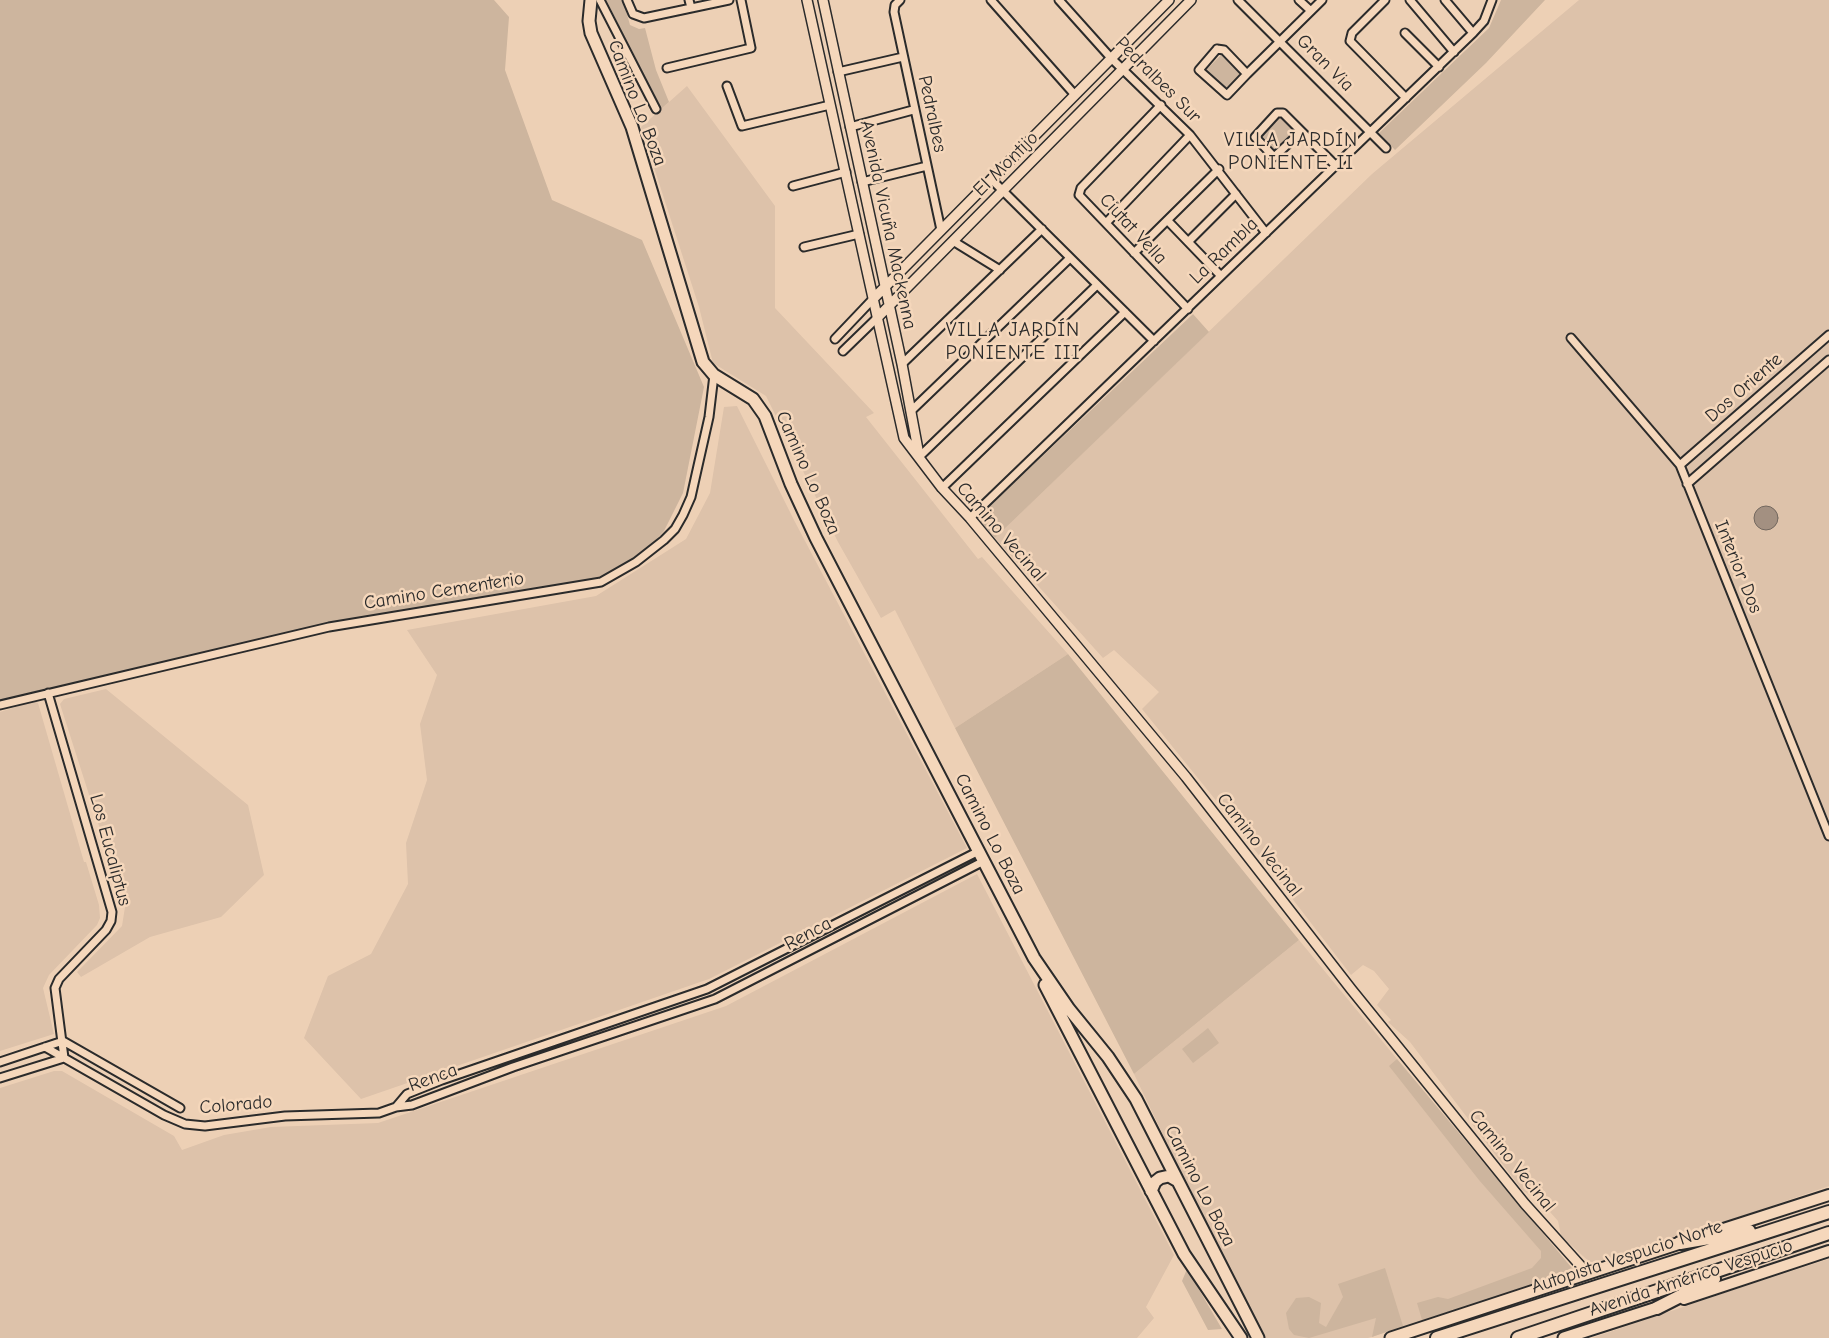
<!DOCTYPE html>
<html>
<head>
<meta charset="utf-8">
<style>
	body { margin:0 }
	canvas { display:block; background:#edd0b5 }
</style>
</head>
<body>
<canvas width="1829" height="1338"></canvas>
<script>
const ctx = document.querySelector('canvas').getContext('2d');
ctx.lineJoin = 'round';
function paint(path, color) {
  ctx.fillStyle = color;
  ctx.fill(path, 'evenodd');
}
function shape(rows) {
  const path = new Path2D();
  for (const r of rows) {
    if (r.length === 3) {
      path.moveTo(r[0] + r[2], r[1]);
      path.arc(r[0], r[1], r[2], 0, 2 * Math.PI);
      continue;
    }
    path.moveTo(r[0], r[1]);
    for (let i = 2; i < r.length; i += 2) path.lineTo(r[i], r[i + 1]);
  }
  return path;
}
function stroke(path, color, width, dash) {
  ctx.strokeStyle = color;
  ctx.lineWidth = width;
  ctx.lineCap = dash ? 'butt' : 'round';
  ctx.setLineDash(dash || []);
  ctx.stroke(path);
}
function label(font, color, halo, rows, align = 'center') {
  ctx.font = font + ' "Comic Neue",sans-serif';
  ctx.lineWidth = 5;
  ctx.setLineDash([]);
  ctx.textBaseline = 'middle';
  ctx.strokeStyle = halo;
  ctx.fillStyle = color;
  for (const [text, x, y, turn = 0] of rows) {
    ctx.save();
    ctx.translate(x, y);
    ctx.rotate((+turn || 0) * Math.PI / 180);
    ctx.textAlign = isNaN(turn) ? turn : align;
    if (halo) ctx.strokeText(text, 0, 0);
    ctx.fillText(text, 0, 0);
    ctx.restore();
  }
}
paint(shape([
	[1579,0,1829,0,1829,1186,1595,1267,1561,1236,1558,1221,1543,1204,1522,1190,1410,1042,1388,1022,1391,1020,1377,1005,1389,989,1374,971,1363,965,1351,975,1231,819,1142,709,1159,692,1114,650,1103,658,995,538,1372,174],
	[687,86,775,206,775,308,874,413,866,417,978,559,982,557,1068,654,955,728,895,610,881,618,838,542,766,396,713,363,699,307,641,127],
	[737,406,795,522,967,848,709,979,361,1099,304,1038,328,976,371,954,408,884,406,843,427,780,420,724,437,675,407,630,596,596,686,539,710,493,724,407],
	[106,689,248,805,264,875,221,917,150,937,81,977,77,972,122,926,125,907,60,704,64,699],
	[34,701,38,703,84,862,86,862,99,905,100,918,97,925,49,975,43,988,54,1034,0,1051,0,712],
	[977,874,1174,1255,1146,1307,1154,1318,1137,1338,0,1338,0,1088,54,1071,62,1071,174,1136,182,1150,224,1135,271,1127,378,1123,726,1006],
	[1299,940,1397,1059,1576,1273,1368,1338,1265,1338,1217,1248,1134,1074],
	[1829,1259,1829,1338,1592,1338,1727,1292]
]), '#ddc2aa');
paint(shape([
	[0,0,494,0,509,17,505,70,552,200,642,240,704,387,683,493,664,531,650,546,614,574,588,582,330,622,0,704],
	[606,0,623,0,630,25,639,29,645,28,656,70,669,102,661,109],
	[1501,0,1545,0,1486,63,1395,150,1379,133,1489,28],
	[1222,54,1243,74,1227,91,1206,70],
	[1280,116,1296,132,1275,153,1259,137],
	[1193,314,1209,332,995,538,977,518],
	[1068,654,1299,940,1134,1074,955,728],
	[1208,1028,1219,1043,1193,1063,1182,1049],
	[1397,1059,1576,1273,1422,1320,1417,1303,1438,1297,1448,1299,1532,1268,1541,1258,1541,1251,1479,1180,1389,1066],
	[1385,1268,1403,1326,1372,1337,1376,1318,1309,1338,1294,1335,1289,1329,1286,1313,1296,1298,1309,1297,1321,1303,1319,1323,1326,1327,1343,1297,1338,1284],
	[1187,1269,1222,1329,1208,1330,1182,1281]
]), '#cdb59e');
const water = shape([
	[1766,518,12]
]);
paint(water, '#a39081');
stroke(water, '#73685f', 1);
const minor = shape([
	[600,0,656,109],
	[627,0,633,14,644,18,729,0],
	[689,0,691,8],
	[900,0,895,5,894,12,941,230],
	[991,0,1075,95],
	[1059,0,1111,58,1190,135,1266,233],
	[1238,0,1386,148],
	[1299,0,1311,11],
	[1385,0,1352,33,1350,41,1406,98],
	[1410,0,1454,52],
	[1445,0,1473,33],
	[1405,33,1439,67],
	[1217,49,1224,50,1247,74,1227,95,1199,70,1217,49],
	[667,68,751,48,741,0],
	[838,72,903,57],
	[1247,74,1322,0],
	[727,86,742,126,830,105],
	[1161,105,1081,188,1079,195,1188,309],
	[850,127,913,110],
	[1301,132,1274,157,1255,137,1277,113,1283,113,1336,166],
	[991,179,1154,341],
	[862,182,927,166],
	[793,186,846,172],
	[1168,221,1221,276],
	[1106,223,1190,135],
	[953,241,1000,270],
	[1189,241,1236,194],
	[804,247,859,234],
	[1134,253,1219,169],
	[1571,338,1680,465,1829,836],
	[835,339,873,299],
	[843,351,877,318],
	[902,364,1042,229],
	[911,411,1070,258],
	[919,457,1097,285],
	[1680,465,1829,335],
	[1687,484,1829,360],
	[942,488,1125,312],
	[970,518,1473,33,1484,21,1492,0],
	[48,693,112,912,111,921,106,930,59,979,55,988,64,1058],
	[0,705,329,627,601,582,636,562,664,540,675,529,683,515,691,497,695,479,709,417,714,375],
	[45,1047,164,1115,185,1124,205,1126,285,1116,379,1113,396,1107,412,1105,513,1067,715,999,984,861],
	[0,1062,63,1041,180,1108],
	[0,1078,64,1058],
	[396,1107,407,1094,442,1080,707,989,979,851]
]);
const tertiary = shape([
	[807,0,904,438,942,488,970,518,1186,777,1351,989,1525,1204,1587,1273],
	[823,0,902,364,919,455],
	[873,299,1169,0],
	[877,318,1191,0]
]);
const secondary = shape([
	[1711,1233,1829,1195],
	[1684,1299,1829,1251]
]);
const primary = shape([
	[591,0,589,21,591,33,632,127,703,362,714,375,753,399,765,416,791,484,816,538,1034,958,1069,1009,1108,1057,1136,1099,1258,1338],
	[1045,985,1184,1254,1241,1338],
	[1151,1191,1155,1182,1160,1178,1169,1176,1176,1180],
	[1391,1338,1680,1243],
	[1564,1338,1657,1308]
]);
const motorway = shape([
	[1680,1243,1749,1231],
	[1657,1308,1714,1279],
	[1437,1338,1829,1212],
	[1518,1338,1829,1233]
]);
stroke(minor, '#2b2b2b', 11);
stroke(tertiary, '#2b2b2b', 12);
stroke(secondary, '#2b2b2b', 14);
stroke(primary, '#2b2b2b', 15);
stroke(motorway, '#2b2b2b', 16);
stroke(minor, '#f5d7bb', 7);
stroke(tertiary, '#f5d7bb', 9);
stroke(secondary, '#f5d7bb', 10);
stroke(primary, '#f5d7bb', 11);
stroke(motorway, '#f5d7bb', 12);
label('19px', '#2b2b2b', '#f5d7bb', [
	["Gran Via",1325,63,45],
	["Pedralbes Sur",1158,80,45],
	["Camino Lo Boza",637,103,69],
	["Pedralbes",932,114,78],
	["El Montijo",1006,164,-45],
	["Avenida Vicuña Mackenna",888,225,78],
	["Ciutat Vella",1133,229,47],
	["La Rambla",1224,251,-44],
	["Dos Oriente",1744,388,-41],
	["Camino Lo Boza",808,473,66],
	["Camino Vecinal",1001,532,49],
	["Interior Dos",1738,567,68],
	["Camino Cementerio",444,591,-9],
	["Camino Lo Boza",990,834,63],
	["Camino Vecinal",1259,845,52],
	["Los Eucaliptus",110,850,75],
	["Renca",808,934,-28],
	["Renca",433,1078,-20],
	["Colorado",236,1105,-5],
	["Camino Vecinal",1512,1161,51],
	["Camino Lo Boza",1200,1186,63],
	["Autopista Vespucio Norte",1627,1257,-18],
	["Avenida Américo Vespucio",1691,1278,-18]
]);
ctx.letterSpacing = '1px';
label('20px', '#2b2b2b', '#f5d7bb', [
	["VILLA JARDÍN",1291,140],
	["PONIENTE II",1291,163],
	["VILLA JARDÍN",1013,330],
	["PONIENTE III",1013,353]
]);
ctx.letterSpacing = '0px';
</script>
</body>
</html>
